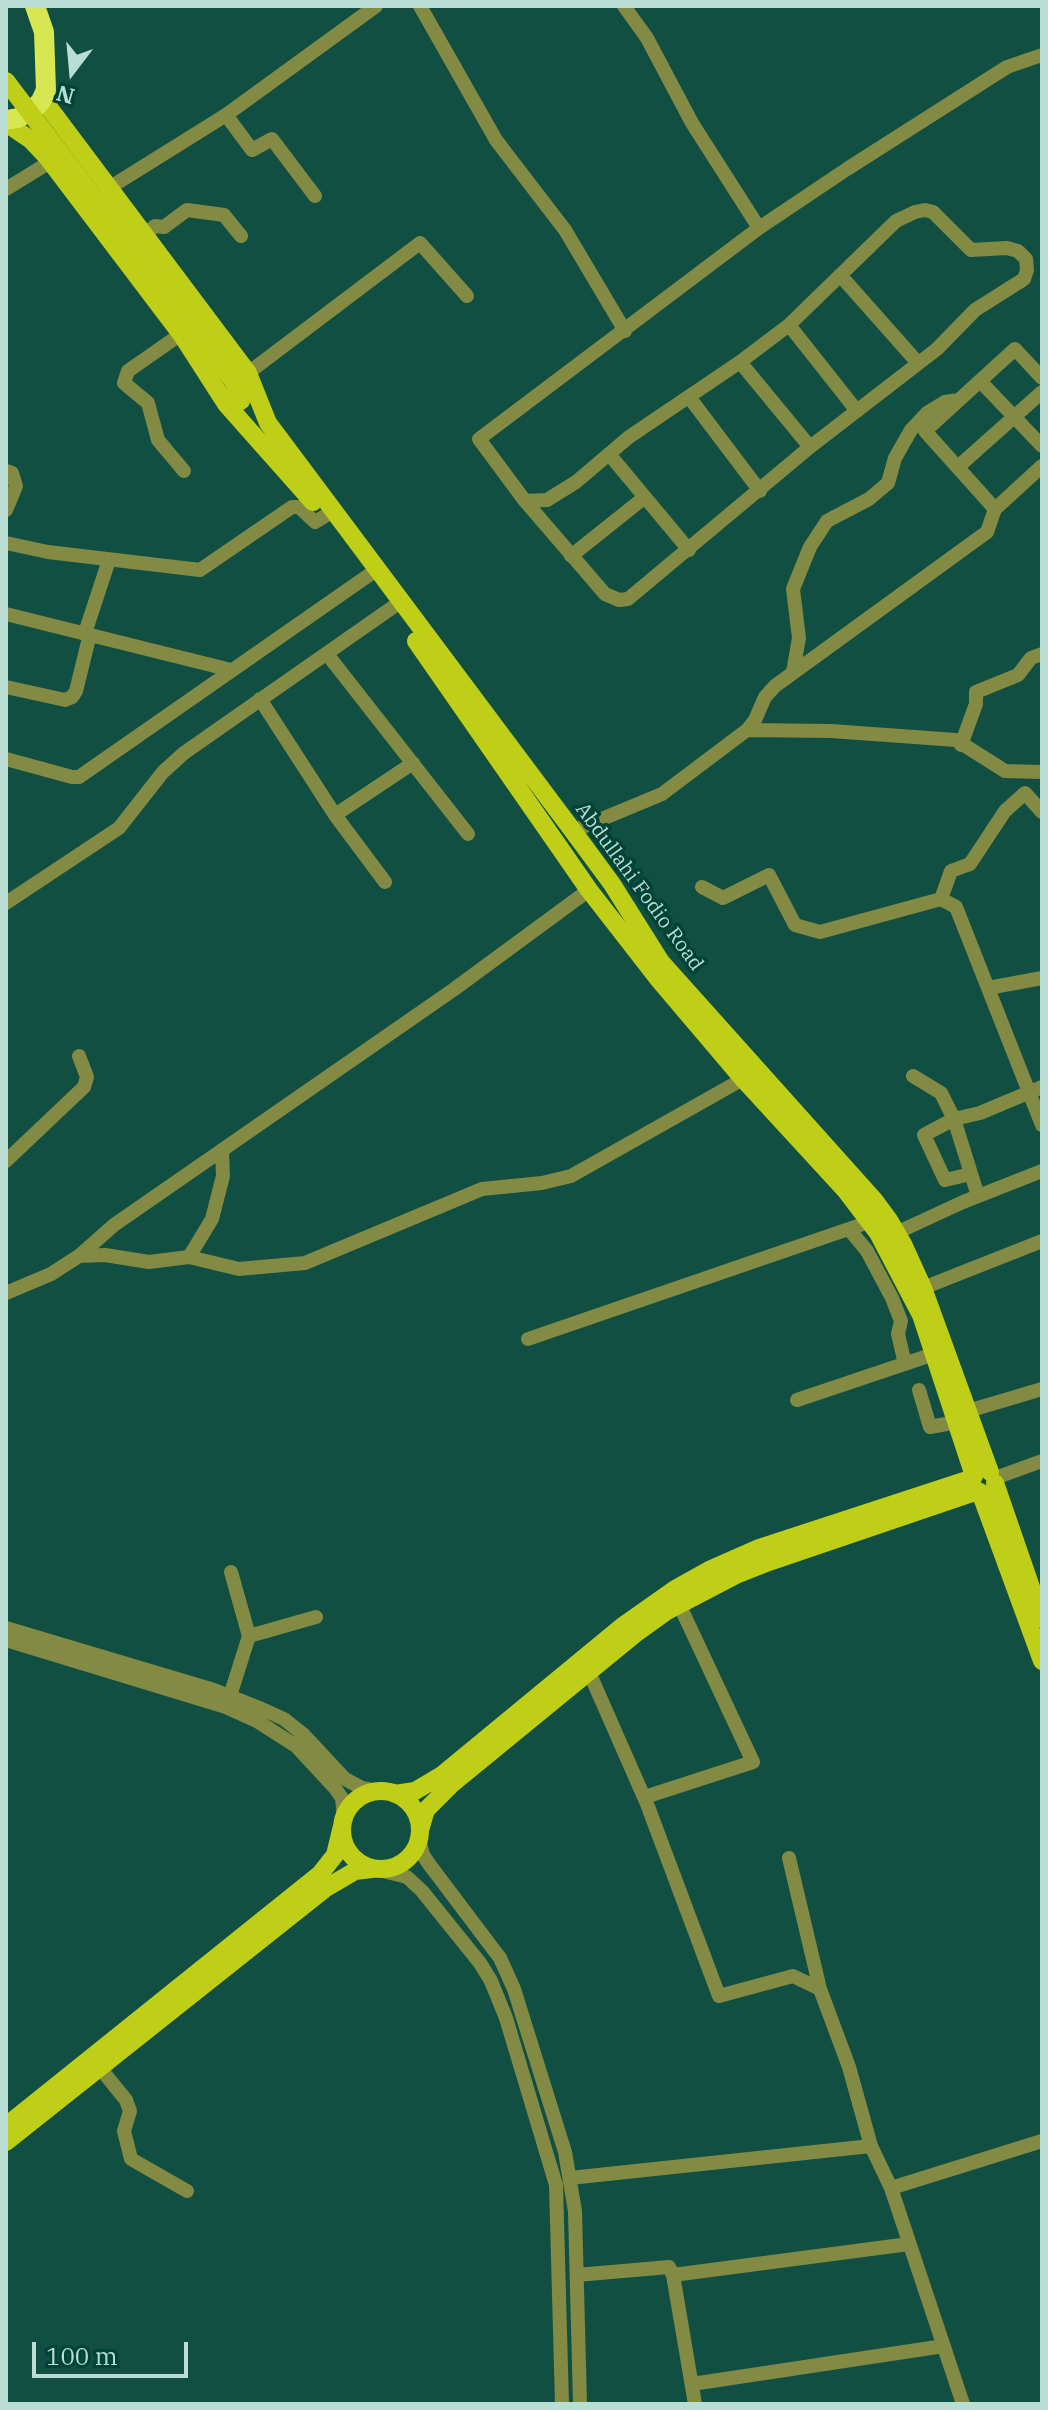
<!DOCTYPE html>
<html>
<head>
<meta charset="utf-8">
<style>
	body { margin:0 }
	#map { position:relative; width:1048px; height:2410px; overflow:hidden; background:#114f42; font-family:"IBM Plex Serif",serif }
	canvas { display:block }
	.frame { position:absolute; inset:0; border:8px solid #baded3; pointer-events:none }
	.north { position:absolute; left:32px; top:32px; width:80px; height:80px; -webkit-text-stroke:6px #004437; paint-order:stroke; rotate:196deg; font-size:22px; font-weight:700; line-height:32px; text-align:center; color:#baded3 }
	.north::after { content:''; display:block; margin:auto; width:28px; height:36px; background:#baded3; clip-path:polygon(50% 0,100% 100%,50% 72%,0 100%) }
	.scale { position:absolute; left:32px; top:2342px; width:156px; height:36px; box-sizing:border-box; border:4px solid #baded3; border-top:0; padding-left:10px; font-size:24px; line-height:28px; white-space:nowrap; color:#baded3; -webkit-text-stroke:6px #004437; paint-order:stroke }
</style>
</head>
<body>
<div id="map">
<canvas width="1048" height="2410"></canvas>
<div class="frame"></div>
<div class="north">N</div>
<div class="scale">100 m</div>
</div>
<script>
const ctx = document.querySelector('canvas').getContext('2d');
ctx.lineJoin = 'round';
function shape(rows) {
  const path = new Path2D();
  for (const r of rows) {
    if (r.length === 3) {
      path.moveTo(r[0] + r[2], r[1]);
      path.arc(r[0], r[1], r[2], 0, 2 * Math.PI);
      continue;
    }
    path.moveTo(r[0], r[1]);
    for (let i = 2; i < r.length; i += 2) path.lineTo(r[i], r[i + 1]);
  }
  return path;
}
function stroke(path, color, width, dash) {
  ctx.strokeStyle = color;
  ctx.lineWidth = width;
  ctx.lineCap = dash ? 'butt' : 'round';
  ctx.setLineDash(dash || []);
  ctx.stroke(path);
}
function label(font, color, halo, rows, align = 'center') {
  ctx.font = font + ' "IBM Plex Serif",serif';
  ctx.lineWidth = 7;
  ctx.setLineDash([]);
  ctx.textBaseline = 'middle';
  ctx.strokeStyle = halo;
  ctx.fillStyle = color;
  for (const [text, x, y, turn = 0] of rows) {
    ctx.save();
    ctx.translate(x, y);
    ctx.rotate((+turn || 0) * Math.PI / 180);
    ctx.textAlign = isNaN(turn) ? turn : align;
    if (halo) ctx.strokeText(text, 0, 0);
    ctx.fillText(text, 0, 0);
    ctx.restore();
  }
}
stroke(shape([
	[420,6,496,140,565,230,625,331],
	[624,6,647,38,692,123,759,228],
	[226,115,252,150,272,139,315,196],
	[109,188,226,115,376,6],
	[6,189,50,162],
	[144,235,155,226,164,227,187,210,224,215,241,236],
	[840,275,918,363],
	[789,325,857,411],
	[181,334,128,371,124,383,148,403,158,440,184,471],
	[740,362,810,447],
	[248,373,420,243,467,296],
	[980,381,1042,446],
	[689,397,760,491],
	[609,454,689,550],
	[959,466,1042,392],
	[6,471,12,473,16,486,6,510],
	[525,501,547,500,576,482,629,437,740,362,789,325,896,221,915,212,925,210,933,212,971,250,1007,248,1018,251,1026,259,1027,270,1024,279,975,310,937,349,810,447,628,599,619,600,605,594,525,501,479,439,759,228,847,169,1007,67,1042,55],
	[995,509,925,431,1015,349,1042,378],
	[6,543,48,552,200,570,292,507,299,507,315,522,325,516],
	[571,556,645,497],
	[6,614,231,670],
	[85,633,109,560],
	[327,654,468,834],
	[793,672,799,638,793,589,810,547,827,521,869,499,888,483,895,458,911,430,927,413,945,402,959,400],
	[6,687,65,700,72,697,76,691,90,634],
	[260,699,335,815,385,882],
	[747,730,831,731,956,740,1005,771,1042,772],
	[961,745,976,704,976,692,1018,675,1031,658,1042,654],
	[6,759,72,777,79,777,369,575],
	[335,815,413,763],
	[573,831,662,794,747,730,755,720,765,697,775,686,987,532,995,509,1042,466],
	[702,887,723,898,769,875,795,925,820,932,941,899,956,907,1042,1125],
	[941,899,951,871,970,864,1005,811,1025,793,1042,812],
	[6,903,119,828,163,772,184,753,393,607],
	[988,988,1042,978],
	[913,1076,941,1093,954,1119,924,1135,945,1180,971,1174],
	[6,1161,84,1087,87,1077,79,1056],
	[978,1196,954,1119,980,1113,1042,1087],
	[849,1229,867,1251,892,1298,901,1321,898,1334,905,1364],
	[896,1233,963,1202,1042,1171],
	[79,1256,105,1255,149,1262,189,1257,239,1269,305,1263,482,1189,542,1183,571,1176,743,1079],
	[189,1257,212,1219,223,1176,222,1150],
	[923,1288,1042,1241],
	[6,1293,51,1274,79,1256,114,1225,453,990,589,890],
	[528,1339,869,1222],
	[919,1390,930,1427,957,1422],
	[797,1400,934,1354],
	[968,1411,1042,1389],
	[995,1478,1042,1461],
	[231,1572,249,1636],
	[6,1628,214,1690,262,1709,284,1719,304,1735,345,1779,362,1788,378,1791],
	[6,1640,226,1707,257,1721,296,1746,334,1787,342,1798,344,1818],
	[589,1672,647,1804,719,1996,793,1976,820,1989,849,2067,871,2146,891,2188,963,2404],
	[230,1696,249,1636,316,1617],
	[645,1797,753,1762,679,1604],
	[419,1839,423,1855,429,1864,500,1958,514,1989,565,2152,575,2211,580,2404],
	[789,1858,820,1989],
	[379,1870,407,1877,422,1891,480,1963,491,1981,506,2018,556,2185,562,2404],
	[100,2068,126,2100,130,2111,124,2131,131,2159,187,2191],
	[570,2178,871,2146],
	[891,2188,1042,2141],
	[577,2275,669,2267,673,2275,695,2404],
	[673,2275,909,2244],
	[692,2384,944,2346]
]), '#828a43', 14);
stroke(shape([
	[45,94,50,109,248,373,268,423,573,831,612,884,661,962,875,1201,889,1220,903,1244,923,1288,990,1472],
	[6,123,31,140,47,157,181,334,226,404,313,502],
	[416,641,589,890,659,980,743,1079,846,1191,878,1233,921,1315,974,1476],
	[995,1483,1042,1619],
	[980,1492,1042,1661],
	[381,1830,39],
	[395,1794,415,1791,442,1775,624,1625,675,1589,709,1570,759,1548,973,1478],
	[420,1830,426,1810,453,1783,635,1634,667,1611,736,1575,769,1562,978,1491],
	[6,2126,320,1874,335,1855,342,1826],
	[6,2142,326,1888,355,1871,372,1869]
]), '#bfce16', 18);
stroke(shape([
	[6,120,18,118,33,110,41,101,46,90,44,32,35,6]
]), '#d7e752', 20);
stroke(shape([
	[6,81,233,381,241,401]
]), '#bfce16', 18);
label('20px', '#baded3', '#004437', [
	["Abdullahi Fodio Road",639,887,54]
]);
</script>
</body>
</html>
